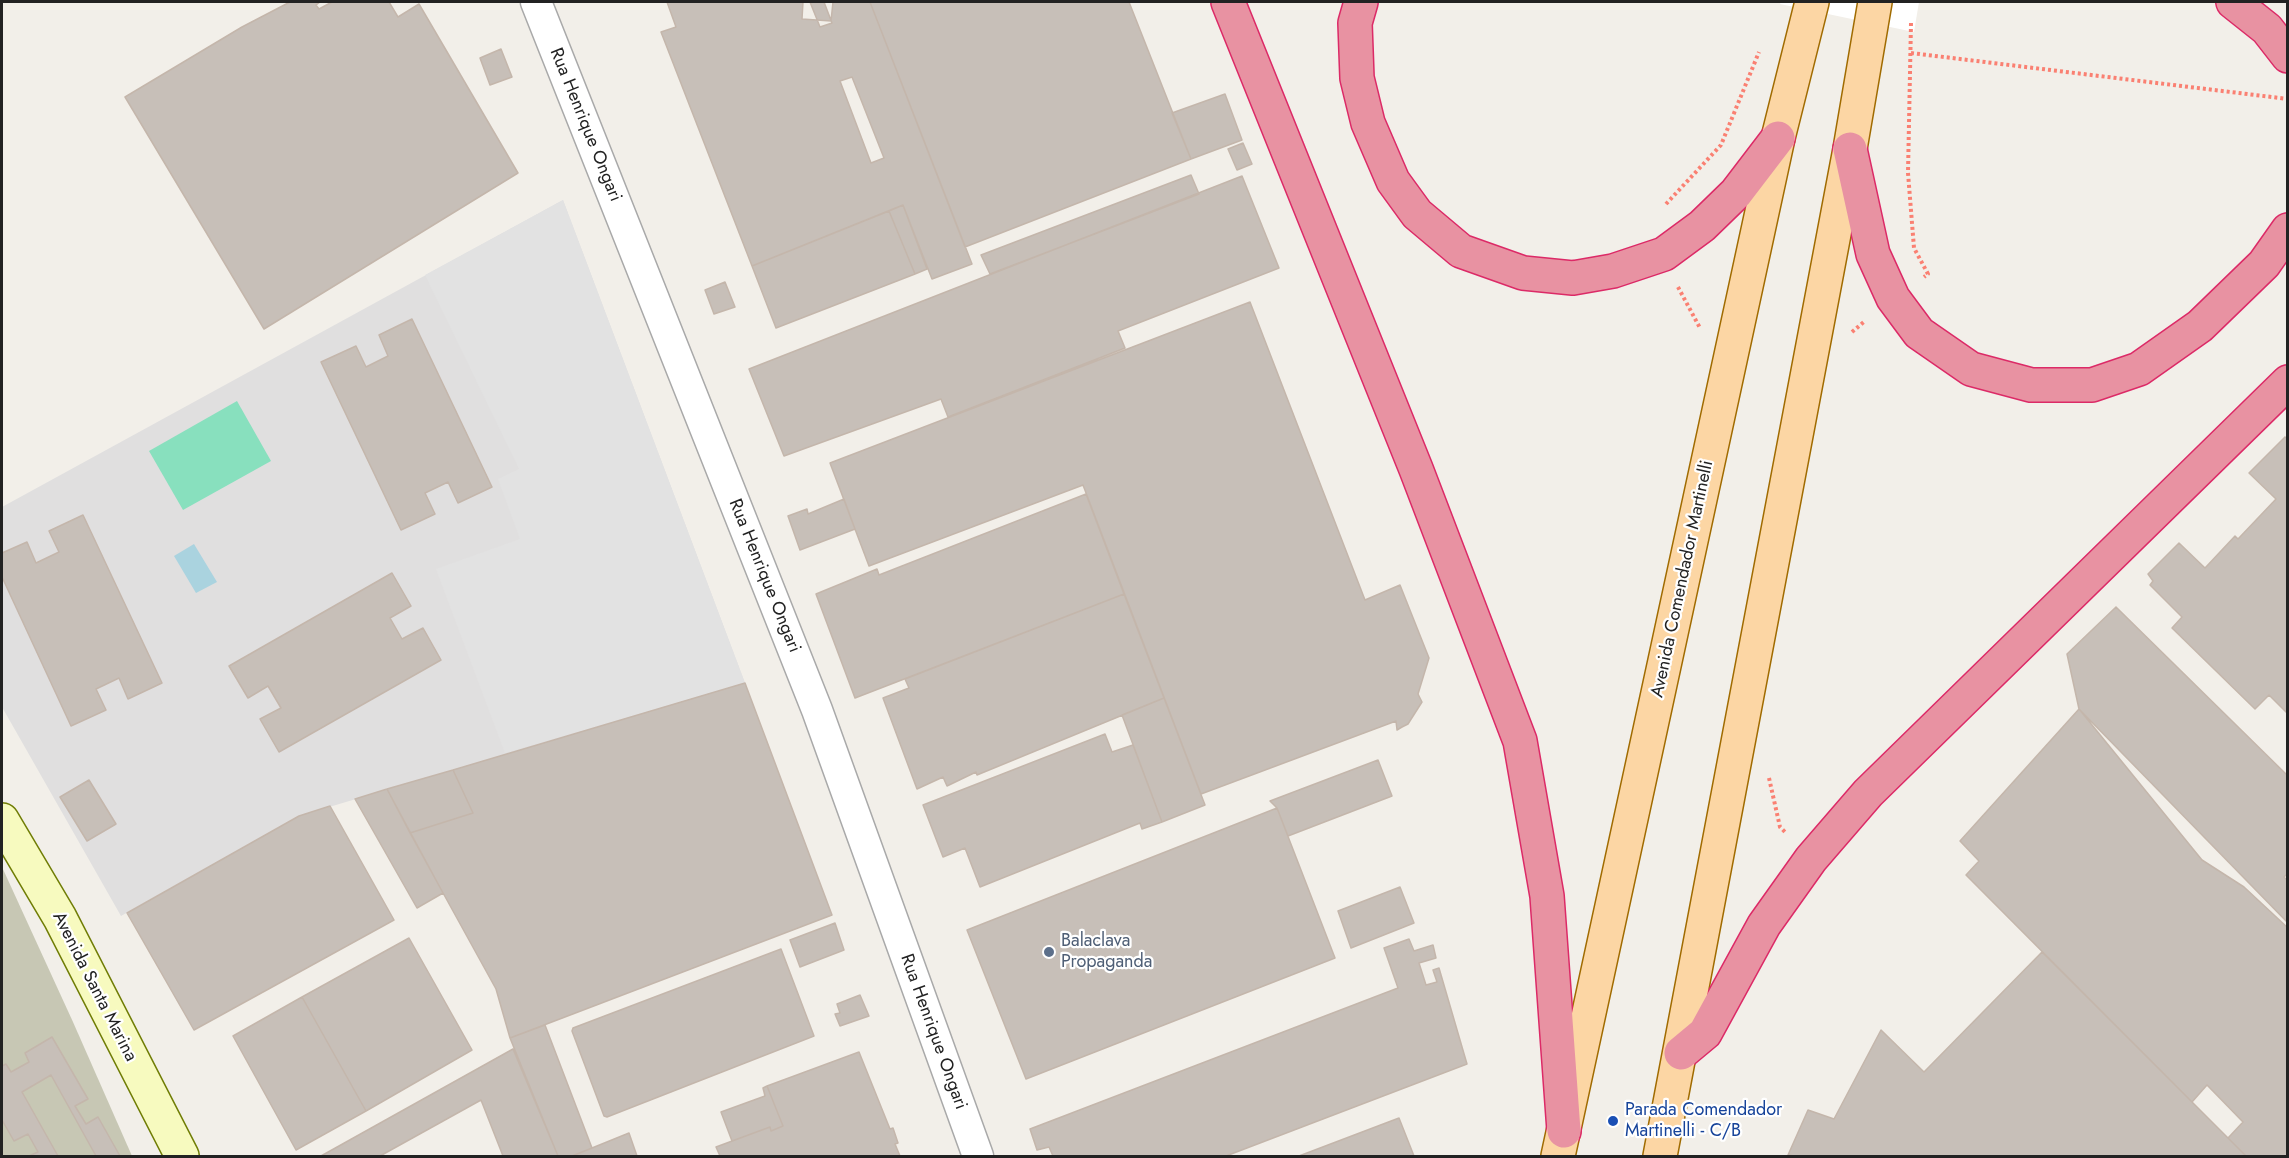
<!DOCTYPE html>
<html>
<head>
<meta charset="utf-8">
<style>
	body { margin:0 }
	#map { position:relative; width:2289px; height:1158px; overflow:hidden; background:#f2efe9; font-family:Jost,sans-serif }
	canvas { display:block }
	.frame { position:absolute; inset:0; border:3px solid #222; pointer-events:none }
</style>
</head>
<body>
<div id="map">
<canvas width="2289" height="1158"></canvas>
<div class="frame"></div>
</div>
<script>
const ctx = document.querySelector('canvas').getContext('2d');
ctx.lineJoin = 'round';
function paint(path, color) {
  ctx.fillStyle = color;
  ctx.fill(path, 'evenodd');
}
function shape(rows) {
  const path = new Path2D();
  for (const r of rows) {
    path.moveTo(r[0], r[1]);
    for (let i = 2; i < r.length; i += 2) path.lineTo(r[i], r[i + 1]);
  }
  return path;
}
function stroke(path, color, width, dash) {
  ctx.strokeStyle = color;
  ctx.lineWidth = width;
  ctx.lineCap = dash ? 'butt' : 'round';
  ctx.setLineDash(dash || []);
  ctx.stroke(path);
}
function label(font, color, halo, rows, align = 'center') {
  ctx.font = font + ' Jost,sans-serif';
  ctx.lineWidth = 4.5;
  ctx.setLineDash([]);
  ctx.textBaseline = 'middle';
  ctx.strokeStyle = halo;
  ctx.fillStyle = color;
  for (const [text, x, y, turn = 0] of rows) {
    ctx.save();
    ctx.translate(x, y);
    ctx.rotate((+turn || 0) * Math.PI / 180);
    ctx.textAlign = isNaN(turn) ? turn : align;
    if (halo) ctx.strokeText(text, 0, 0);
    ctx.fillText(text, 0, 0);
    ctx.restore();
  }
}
paint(shape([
	[563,200,745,683,299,816,121,916,2,707,2,507]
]), '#e0dfdf');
paint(shape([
	[2,867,73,1022,132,1156,2,1156]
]), '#c7c7b4');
paint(shape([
	[237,401,271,461,183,510,149,451]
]), '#88e0be');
paint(shape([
	[563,200,745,683,505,753,436,569,520,539,498,479,519,469,425,275]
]), '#e2e2e2');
paint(shape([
	[194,544,217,582,196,593,174,556]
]), '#aad3df');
paint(shape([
	[1781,2,1919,2,1914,32,1780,4]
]), '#fff');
const building = shape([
	[290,2,320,2,316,5,319,9,332,2,389,2,398,17,419,4,518,173,264,329,125,97,242,27,290,2],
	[667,2,810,2,820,27,832,23,824,2,870,2,972,264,932,279,903,205,752,266,661,32,676,27,667,2],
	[852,77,884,158,871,163,840,81,852,77],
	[803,2,833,2,831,21,802,19,803,2],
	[870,2,1129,2,1191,159,965,247,870,2],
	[501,49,512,77,490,85,480,58,501,49],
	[1225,94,1242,140,1191,159,1172,113,1225,94],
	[1243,143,1252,164,1237,170,1228,149,1243,143],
	[1191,175,1199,194,990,274,981,255,1191,175],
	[1242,176,1279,268,1118,331,1125,348,948,417,941,399,784,456,749,369,1242,176],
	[903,205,927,269,915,274,889,211,903,205],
	[889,211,915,274,776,328,752,266,889,211],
	[725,282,735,307,714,314,705,290,725,282],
	[1250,302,1365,600,1400,585,1429,658,1418,694,1422,702,1408,724,1402,727,1397,730,1396,721,1201,794,1083,485,869,566,830,463,1250,302],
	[412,319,492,487,458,503,448,482,425,493,435,514,401,530,321,362,356,346,366,367,388,356,379,335,412,319],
	[2285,437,2288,439,2288,714,2269,695,2255,709,2172,628,2182,617,2150,585,2153,581,2148,574,2179,543,2205,568,2235,536,2238,539,2276,499,2249,473,2285,437],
	[1086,494,1124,594,855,698,816,594,877,569,879,575,1086,494],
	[844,499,855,529,800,550,788,516,807,509,808,514,844,499],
	[83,515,162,683,128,699,119,678,96,689,106,710,71,726,2,577,2,553,27,542,36,563,59,552,49,531,83,515],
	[392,573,411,606,390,618,402,639,423,628,441,660,279,752,260,719,281,708,268,686,248,698,229,666,392,573],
	[1124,594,1164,698,977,775,976,772,947,786,943,777,917,789,883,698,909,688,905,679,1124,594],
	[2116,607,2288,776,2288,873,2284,877,2288,881,2288,923,2079,709,2067,654,2116,607],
	[745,683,832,915,510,1038,496,989,410,833,473,813,453,770,745,683],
	[1164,698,1205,805,1162,822,1122,715,1164,698],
	[2079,709,2202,860,2244,887,2288,928,2288,1156,2246,1156,2228,1138,2243,1122,2207,1085,2192,1102,1966,875,1979,861,1960,841,2079,709],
	[1105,734,1112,752,1133,745,1162,822,1142,829,1140,823,980,887,965,848,943,857,923,805,1105,734],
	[1378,760,1392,796,1288,836,1277,808,1270,801,1378,760],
	[453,770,473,813,410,833,387,789,453,770],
	[89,780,116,824,87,841,60,797,89,780],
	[387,789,443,893,417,908,355,799,387,789],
	[330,806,394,920,194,1030,127,913,299,816,330,806],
	[1277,808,1335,958,1026,1079,967,930,1277,808],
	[1400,887,1414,923,1351,948,1338,911,1400,887],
	[835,923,844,950,800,967,790,940,835,923],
	[409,938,472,1050,366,1111,302,997,409,938],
	[1409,939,1414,951,1433,945,1436,958,1419,963,1426,985,1437,982,1433,970,1439,968,1467,1064,1226,1156,1053,1156,1049,1147,1037,1150,1030,1129,1398,988,1384,948,1409,939],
	[781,949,814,1036,607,1117,604,1116,572,1031,573,1028,781,949],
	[2042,952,2246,1156,1795,1156,1788,1155,1808,1110,1834,1119,1881,1030,1924,1072,2042,952],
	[860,995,869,1016,840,1026,835,1014,840,1013,837,1004,860,995],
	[302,997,366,1111,296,1150,233,1036,302,997],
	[545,1025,592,1148,572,1156,558,1156,510,1038,545,1025],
	[52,1037,88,1099,75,1106,86,1124,98,1117,120,1156,29,1156,38,1152,28,1134,14,1141,2,1120,2,1066,6,1064,11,1072,29,1062,25,1053,52,1037],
	[513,1049,558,1156,503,1156,481,1100,380,1156,321,1156,513,1049],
	[859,1052,890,1129,893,1128,898,1143,895,1144,900,1156,720,1156,716,1147,770,1127,771,1131,783,1126,767,1086,859,1052],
	[51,1075,96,1156,58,1156,22,1092,51,1075],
	[767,1086,783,1126,771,1131,770,1127,732,1141,721,1112,765,1096,763,1088,767,1086],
	[1399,1118,1414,1156,1299,1156,1399,1118],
	[629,1133,637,1156,572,1156,592,1148,629,1133]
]);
paint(building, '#c7bfb8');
stroke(building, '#c4b6ab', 1.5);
const street = shape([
	[536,2,817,710,978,1156]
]);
const secondary = shape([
	[2,820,60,918,182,1156]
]);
const primary = shape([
	[1558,1156,1778,138,1812,2],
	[1660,1156,1850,149,1875,2]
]);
const highway = shape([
	[1228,2,1416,469,1520,741,1547,896,1564,1131],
	[1361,2,1355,23,1357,78,1368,123,1393,181,1417,214,1461,251,1523,273,1573,278,1613,271,1664,254,1702,226,1736,193,1778,138],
	[2233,2,2267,29,2288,56],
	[1850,149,1873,254,1893,298,1919,333,1971,369,2031,385,2092,385,2139,369,2200,326,2264,264,2288,230],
	[1681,1053,1705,1033,1764,925,1811,859,1868,793,2288,382]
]);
stroke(street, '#a9a9a9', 33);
stroke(secondary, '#707d05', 36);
stroke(primary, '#a06b00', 36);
stroke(highway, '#dc2a67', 36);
stroke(shape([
	[1911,23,1908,173,1914,248,1928,274,1924,277],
	[1911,53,2288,99],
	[1666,204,1721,145,1759,52],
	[1678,287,1700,328],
	[1852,332,1865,321],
	[1769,778,1780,827,1786,833]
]), '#fa8072', 4, [3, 3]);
stroke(street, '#fff', 30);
stroke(secondary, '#f7fabf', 33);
stroke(primary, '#fcd6a4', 33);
stroke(highway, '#e892a2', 33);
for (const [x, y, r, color] of [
	[1049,952,6,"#5c6f8a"],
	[1613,1121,6,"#1a4fb4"]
]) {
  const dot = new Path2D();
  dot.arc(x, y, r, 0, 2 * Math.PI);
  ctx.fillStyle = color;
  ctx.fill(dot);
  stroke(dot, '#fff', 2);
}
label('18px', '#222', '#fff', [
	["Rua Henrique Ongari",585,125,68],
	["Rua Henrique Ongari",764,576,68],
	["Avenida Comendador Martinelli",1683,579,-78],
	["Avenida Santa Marina",94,987,63],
	["Rua Henrique Ongari",933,1032,70]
]);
label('18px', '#4e5e75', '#fff', [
	["Balaclava",1061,942],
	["Propaganda",1061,963]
], 'left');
label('18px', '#164399', '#fff', [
	["Parada Comendador",1625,1111],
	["Martinelli - C/B",1625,1132]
], 'left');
</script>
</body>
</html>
